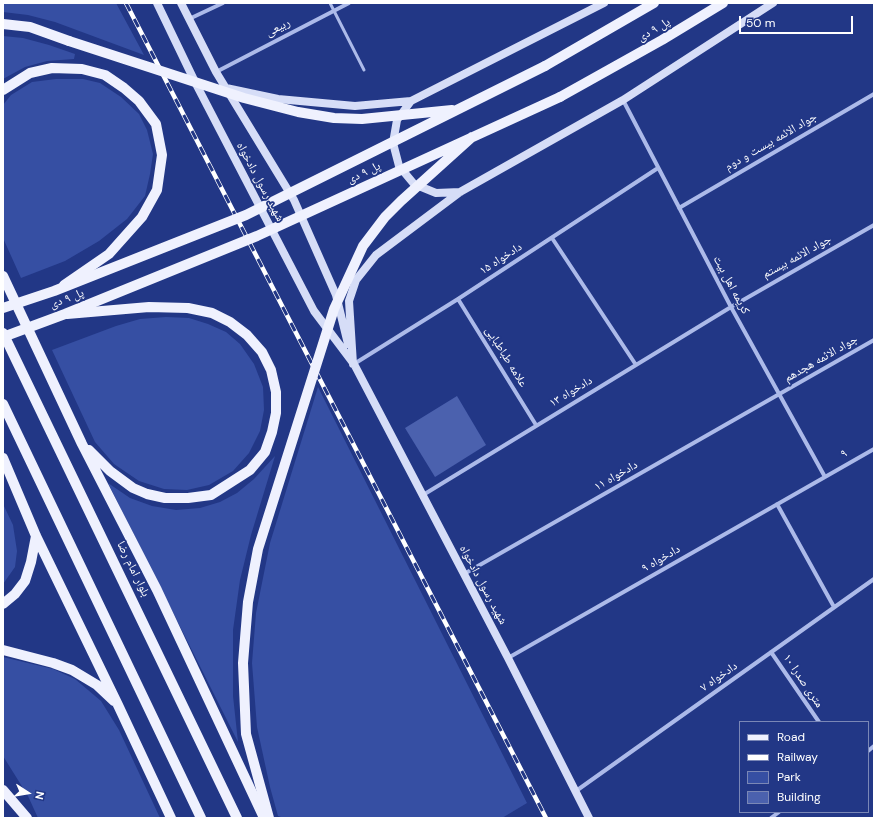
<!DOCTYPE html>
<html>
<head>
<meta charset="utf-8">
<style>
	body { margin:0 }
	#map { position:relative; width:877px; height:821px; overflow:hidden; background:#223786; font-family:"DM Sans",sans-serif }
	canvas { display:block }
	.frame { position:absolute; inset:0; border:4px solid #fff; pointer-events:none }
	.legend { position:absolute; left:739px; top:721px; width:130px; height:92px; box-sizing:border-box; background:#223786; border:1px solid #7a87b6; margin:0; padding:5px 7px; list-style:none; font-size:12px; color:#fff }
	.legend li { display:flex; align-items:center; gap:8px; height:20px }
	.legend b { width:20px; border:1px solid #7a87b6 }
	.north { position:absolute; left:8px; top:773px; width:40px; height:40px; -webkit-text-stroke:3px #223786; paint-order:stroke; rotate:102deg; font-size:11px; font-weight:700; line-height:16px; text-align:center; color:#fff }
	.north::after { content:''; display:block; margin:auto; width:14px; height:18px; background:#fff; clip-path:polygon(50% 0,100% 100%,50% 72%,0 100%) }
	.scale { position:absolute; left:739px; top:16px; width:114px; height:18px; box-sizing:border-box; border:2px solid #fff; border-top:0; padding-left:5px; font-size:12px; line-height:14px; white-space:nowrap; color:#fff; -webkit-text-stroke:3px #223786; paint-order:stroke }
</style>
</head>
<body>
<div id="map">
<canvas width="877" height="821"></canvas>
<div class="frame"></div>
<ul class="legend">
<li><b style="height:5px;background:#eff1fe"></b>Road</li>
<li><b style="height:5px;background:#fff"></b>Railway</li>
<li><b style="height:11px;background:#364fa3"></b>Park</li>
<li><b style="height:11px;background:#4b61ae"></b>Building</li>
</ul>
<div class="north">N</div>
<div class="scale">50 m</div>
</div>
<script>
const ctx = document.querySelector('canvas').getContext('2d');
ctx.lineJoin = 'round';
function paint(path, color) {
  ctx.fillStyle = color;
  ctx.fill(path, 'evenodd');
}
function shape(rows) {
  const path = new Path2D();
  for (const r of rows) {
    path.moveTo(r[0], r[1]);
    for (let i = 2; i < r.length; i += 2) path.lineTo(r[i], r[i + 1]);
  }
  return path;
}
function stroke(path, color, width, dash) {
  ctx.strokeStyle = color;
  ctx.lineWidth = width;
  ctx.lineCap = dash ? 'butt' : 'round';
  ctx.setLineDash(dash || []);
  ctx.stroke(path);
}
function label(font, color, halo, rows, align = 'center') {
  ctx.font = font + ' "DM Sans","Noto Naskh Arabic",sans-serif';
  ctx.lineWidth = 3.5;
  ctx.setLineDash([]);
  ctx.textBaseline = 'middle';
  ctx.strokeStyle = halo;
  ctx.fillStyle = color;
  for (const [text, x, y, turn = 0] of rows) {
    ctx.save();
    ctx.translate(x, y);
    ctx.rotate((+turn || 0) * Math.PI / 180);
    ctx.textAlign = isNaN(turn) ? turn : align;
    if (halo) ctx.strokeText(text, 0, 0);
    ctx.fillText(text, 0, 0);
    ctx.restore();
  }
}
paint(shape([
	[3,3,116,3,144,55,55,22,28,15,3,12],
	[3,36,23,38,49,45,75,54,74,59,47,61,25,67,3,79],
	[56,79,83,79,100,83,121,97,139,114,147,130,153,154,150,174,145,196,127,219,99,241,65,261,21,278,3,238,3,105,11,95,32,82],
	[166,317,189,318,208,324,226,332,240,344,254,364,263,387,264,410,260,431,249,453,233,471,209,485,187,490,164,489,139,481,114,464,95,442,52,350,116,326,140,319],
	[318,387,527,803,502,818,284,818,278,816,270,787,257,727,252,663,256,613,270,543],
	[275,456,251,535,240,580,233,630,233,696,238,742,108,483,130,498,152,506,176,510,200,508,220,502,237,493,254,479],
	[3,504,13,525,17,551,15,567,3,584],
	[3,657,53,669,75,679,101,701,119,730,160,818,38,818,28,796,3,756]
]), '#364fa3');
paint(shape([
	[457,396,486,445,435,477,405,428]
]), '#4b61ae');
stroke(shape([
	[330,3,364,70]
]), '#acbae9', 3);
stroke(shape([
	[189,19,223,3],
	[216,72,349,3],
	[623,100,731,307,825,477],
	[679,208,874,94],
	[552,238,636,365],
	[458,299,536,425],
	[354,364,458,299,658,168],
	[423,495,731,307,874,225],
	[777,504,834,607],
	[464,574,874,340],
	[771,652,819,722],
	[508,658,874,449],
	[868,751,874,746],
	[576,791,874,579],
	[771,818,779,812]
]), '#acbae9', 4);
stroke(shape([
	[157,3,196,84,314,311,354,364,508,658,589,818],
	[181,3,216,72,294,200,336,295,348,344],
	[226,88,278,99,355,106,411,101,604,3],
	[411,101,397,120,393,143,399,166,414,184,436,193,460,192],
	[353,364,349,301,356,280,376,255,460,192,623,100,773,3]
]), '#d6ddf7', 8);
stroke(shape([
	[3,24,30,27,69,41],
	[545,66,654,3],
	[3,90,30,73,52,68,82,69,105,75,124,88,139,101,156,124,162,155,157,190,142,217,109,254,64,285],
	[560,97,662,40,723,3],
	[3,276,82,444,157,590,264,818],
	[67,314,149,307,188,308,212,313,230,322,247,335,262,352,271,370,276,392,276,413,272,432,265,452,250,470,211,495,188,498,165,498,147,494,133,488,110,471,89,450],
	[3,333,237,818],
	[3,404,201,818],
	[3,458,36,536,118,705,171,818],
	[3,604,15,594,25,581,31,562,36,536],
	[3,650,53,663,72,670,97,685,114,701],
	[3,790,27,818]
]), '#eff1fe', 10);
const rail = shape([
	[126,3,546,818]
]);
stroke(rail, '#fff', 4.5);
stroke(rail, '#223786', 3, [9]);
stroke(shape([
	[69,41,244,98,298,112,334,118,362,119,452,110],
	[3,308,54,291,246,215,545,66],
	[3,337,65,314,257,236,560,97],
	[269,818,246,734,243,663,248,602,258,549,334,309,363,246,385,217,401,201,472,137]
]), '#eff1fe', 10);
label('12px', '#fff', '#223786', [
	["ربیعی",278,28,-27],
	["پل ۹ دی",654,30,-30],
	["جواد الائمه بیست و دوم",771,142,-30],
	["پل ۹ دی",364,173,-25],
	["شهید رسول دادخواه",260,182,62],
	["جواد الائمه بیستم",797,257,-29],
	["دادخواه ۱۵",501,259,-33],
	["کریمه اهل بیت",731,285,62],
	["پل ۹ دی",67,299,-21],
	["علامه طباطبایی",506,357,58],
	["جواد الائمه هجدهم",821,359,-30],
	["دادخواه ۱۳",571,392,-31],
	["۹",844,454,-30],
	["دادخواه ۱۱",616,476,-30],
	["دادخواه ۹",661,559,-30],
	["بلوار امام رضا",133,569,64],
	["شهید رسول دادخواه",483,585,62],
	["دادخواه ۷",719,677,-35],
	["۱۰ متری صدرا",803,681,56]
]);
</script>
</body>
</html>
